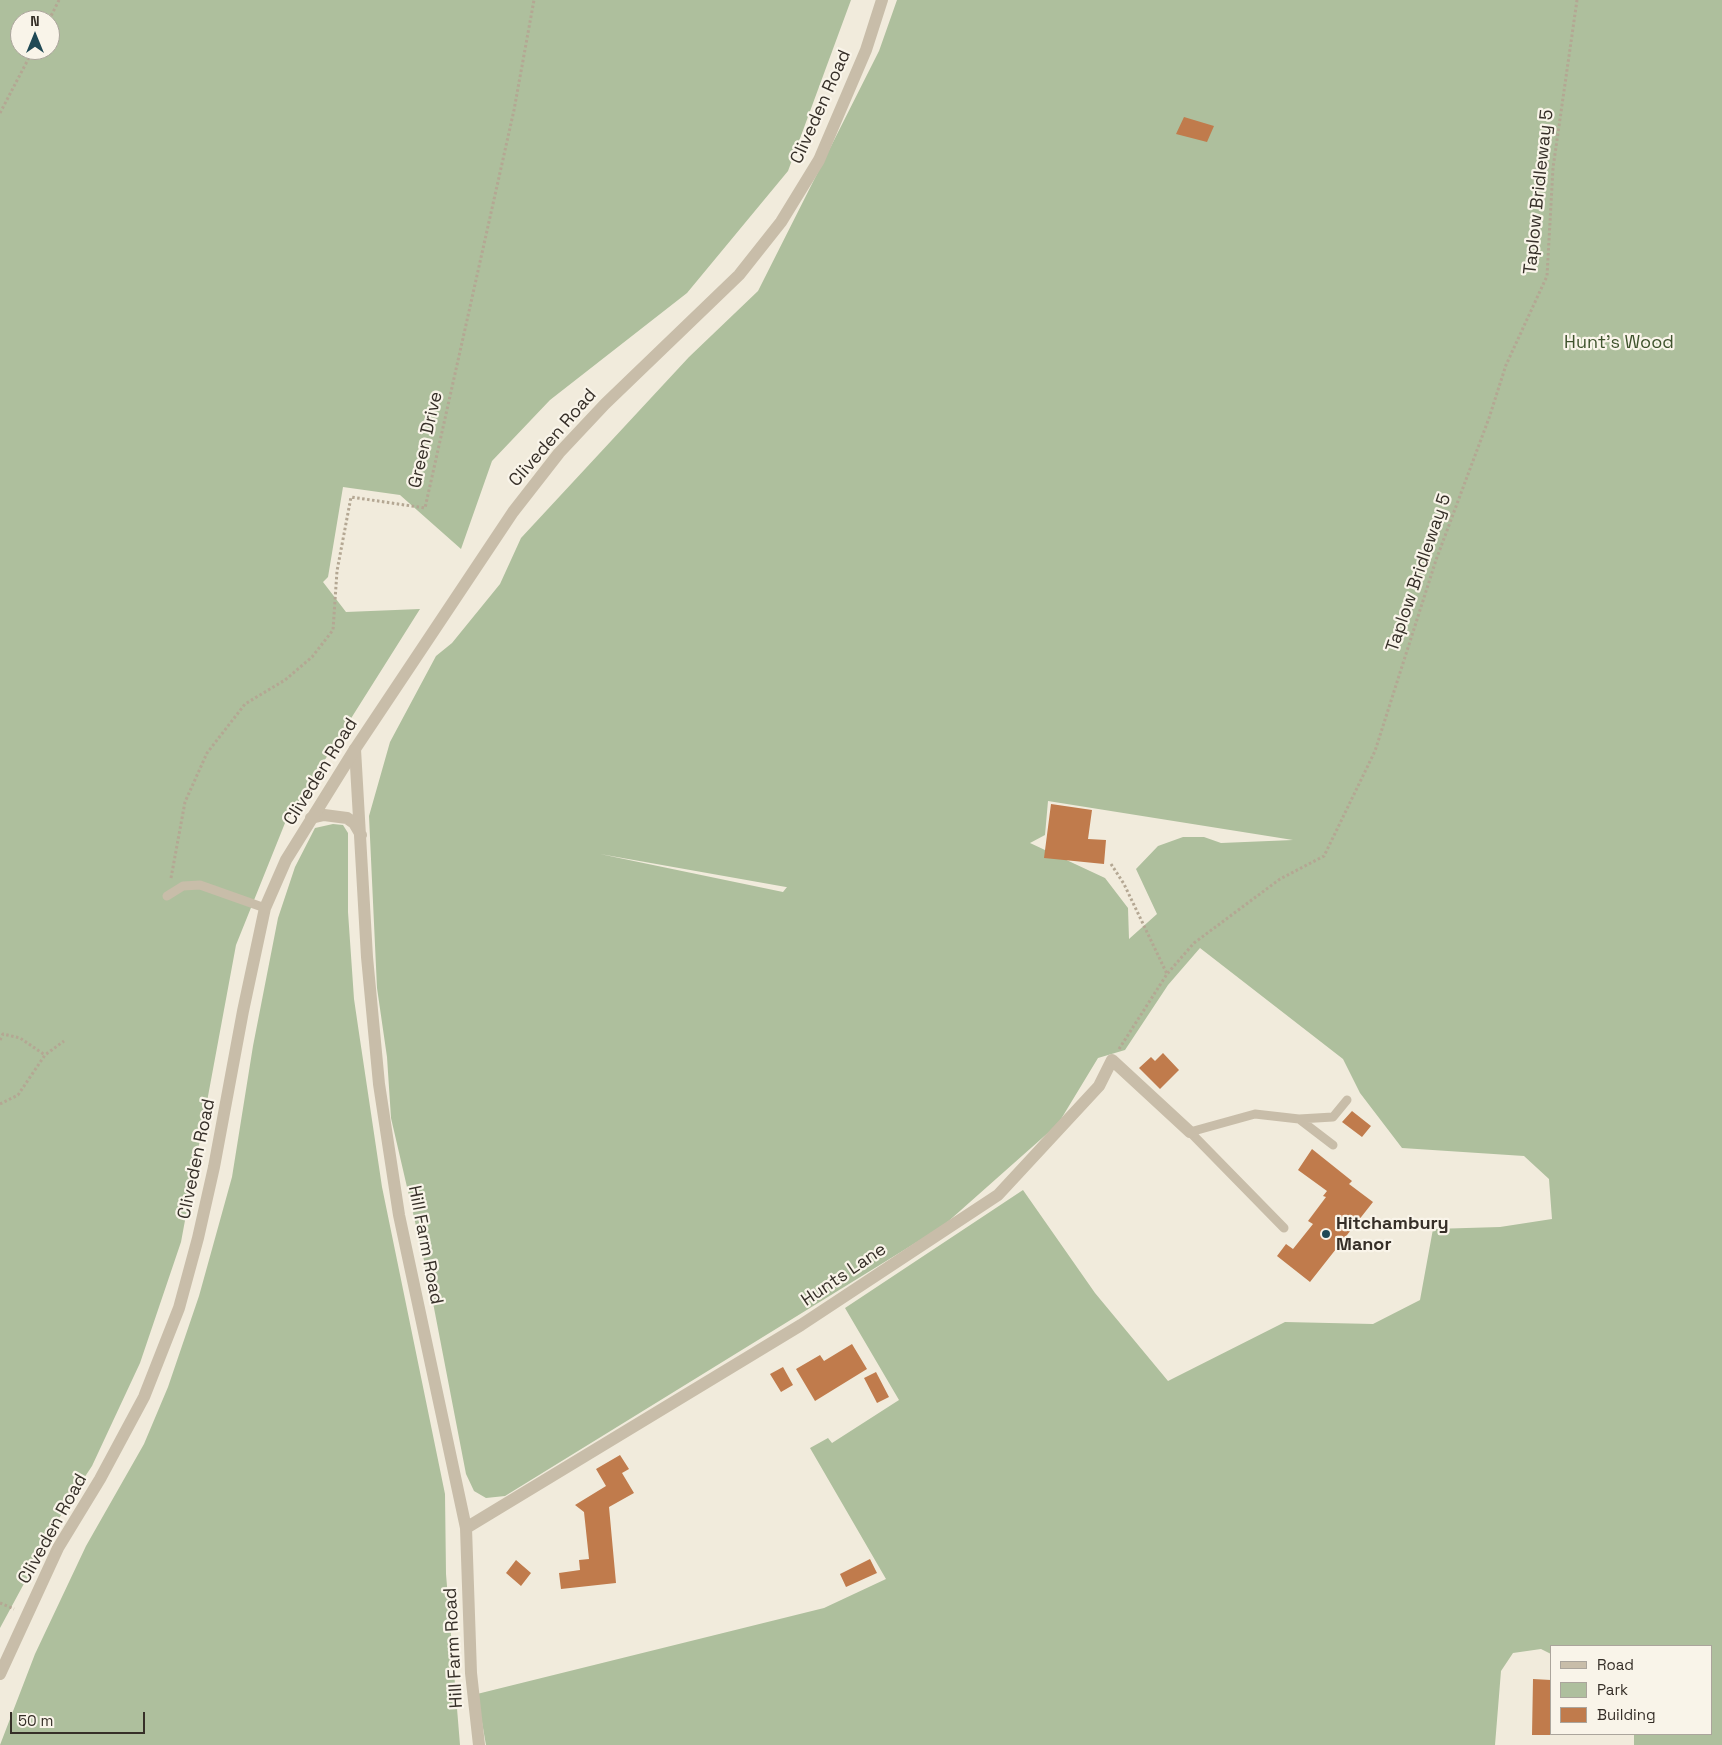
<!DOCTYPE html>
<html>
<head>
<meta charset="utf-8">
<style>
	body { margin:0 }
	#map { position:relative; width:1722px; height:1745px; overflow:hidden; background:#f1ebdc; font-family:"Space Grotesk",sans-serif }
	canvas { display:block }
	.legend { position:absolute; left:1550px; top:1645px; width:162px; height:90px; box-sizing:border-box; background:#f9f4e9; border:1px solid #aba59c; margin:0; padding:6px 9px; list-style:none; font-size:15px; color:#362f28 }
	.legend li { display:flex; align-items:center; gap:10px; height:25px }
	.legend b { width:25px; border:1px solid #aba59c }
	.north { position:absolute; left:10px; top:10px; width:50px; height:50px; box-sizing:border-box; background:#f9f4e9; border:1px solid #aba59c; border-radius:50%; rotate:0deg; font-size:14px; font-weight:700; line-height:20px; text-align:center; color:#362f28 }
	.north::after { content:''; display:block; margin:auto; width:18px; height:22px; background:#204955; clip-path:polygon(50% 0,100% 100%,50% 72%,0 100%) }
	.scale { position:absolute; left:10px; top:1712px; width:135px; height:22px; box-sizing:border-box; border:2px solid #362f28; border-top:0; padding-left:6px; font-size:15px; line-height:18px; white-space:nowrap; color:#362f28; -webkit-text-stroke:4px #f9f4e9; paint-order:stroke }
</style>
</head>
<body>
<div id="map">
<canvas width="1722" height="1745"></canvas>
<ul class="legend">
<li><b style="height:6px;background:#c8bda9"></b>Road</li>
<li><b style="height:14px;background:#aebf9d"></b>Park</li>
<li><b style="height:14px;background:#c07b4c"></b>Building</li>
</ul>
<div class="north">N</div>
<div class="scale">50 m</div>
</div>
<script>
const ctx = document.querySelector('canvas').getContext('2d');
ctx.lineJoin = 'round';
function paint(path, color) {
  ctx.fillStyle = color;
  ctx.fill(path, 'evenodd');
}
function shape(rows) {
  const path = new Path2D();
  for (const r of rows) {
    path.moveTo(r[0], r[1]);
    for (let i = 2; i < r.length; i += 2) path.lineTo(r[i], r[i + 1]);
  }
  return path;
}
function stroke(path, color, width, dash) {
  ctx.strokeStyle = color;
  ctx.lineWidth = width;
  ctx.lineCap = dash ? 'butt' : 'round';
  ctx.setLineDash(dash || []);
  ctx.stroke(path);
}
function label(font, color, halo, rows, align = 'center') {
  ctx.font = font + ' "Space Grotesk",sans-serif';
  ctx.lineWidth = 4.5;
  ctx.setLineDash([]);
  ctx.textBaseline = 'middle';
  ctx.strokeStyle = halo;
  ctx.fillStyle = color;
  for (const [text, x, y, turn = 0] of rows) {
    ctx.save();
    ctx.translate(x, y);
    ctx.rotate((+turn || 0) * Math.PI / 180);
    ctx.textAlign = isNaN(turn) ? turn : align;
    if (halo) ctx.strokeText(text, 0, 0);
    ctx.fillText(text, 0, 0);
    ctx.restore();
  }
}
paint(shape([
	[0,0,851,0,788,171,687,293,550,400,492,461,461,549,400,495,343,487,328,577,323,582,346,612,420,609,285,823,236,945,181,1242,140,1363,92,1466,67,1504,0,1628],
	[20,20,50,20,50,50,20,50],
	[897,0,1722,0,1722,1745,1634,1745,1634,1734,1711,1734,1711,1646,1551,1646,1551,1654,1541,1649,1513,1653,1501,1671,1495,1745,486,1745,477,1694,824,1608,886,1579,810,1448,828,1438,832,1443,899,1400,845,1308,1023,1190,1095,1293,1168,1381,1285,1322,1373,1324,1420,1300,1433,1229,1500,1227,1552,1219,1549,1179,1524,1156,1402,1148,1360,1093,1343,1059,1200,948,1168,985,1125,1050,1098,1058,1058,1124,943,1226,505,1496,486,1498,474,1491,466,1474,429,1282,391,1118,387,1057,377,988,369,816,390,742,436,656,452,643,500,584,521,538,689,357,758,291,879,51],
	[1048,801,1293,840,1221,843,1204,837,1183,837,1158,846,1136,869,1157,914,1129,939,1128,908,1105,878,1030,843,1045,835],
	[600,854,786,887,787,887,783,892],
	[333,824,343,825,348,833,348,912,354,999,359,1033,382,1187,445,1494,446,1574,460,1745,0,1745,35,1654,86,1546,144,1444,168,1387,199,1296,232,1177,253,1046,278,918,295,867,315,828]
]), '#aebf9d');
paint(shape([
	[1184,117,1214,126,1207,142,1176,134],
	[1051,804,1092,810,1088,839,1106,840,1104,864,1044,858],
	[1163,1053,1179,1070,1160,1089,1139,1068,1151,1057,1155,1061],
	[1352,1111,1371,1126,1362,1137,1342,1122],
	[1312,1149,1352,1181,1349,1184,1373,1202,1310,1282,1277,1256,1286,1244,1293,1249,1313,1224,1308,1221,1326,1197,1323,1196,1327,1191,1298,1170],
	[852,1344,867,1369,815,1401,796,1369,820,1355,824,1361],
	[783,1367,793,1385,781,1392,770,1374],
	[876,1372,889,1397,877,1403,864,1378],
	[620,1455,629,1469,622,1473,634,1493,609,1507,616,1583,561,1589,559,1573,580,1570,579,1560,589,1559,584,1512,575,1505,606,1486,596,1469],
	[870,1559,877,1573,846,1587,840,1574],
	[516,1560,531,1573,521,1586,506,1573],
	[1533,1679,1551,1680,1551,1735,1532,1735]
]), '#c07b4c');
stroke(shape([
	[49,20,59,0],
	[0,113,33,50],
	[1111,864,1124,884,1167,974],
	[171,878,185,802,207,753,245,704,285,680,312,657,333,630,337,571,351,497,425,508,514,110,534,0],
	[0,1040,3,1034,20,1038,45,1055],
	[1119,1049,1167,974,1194,943,1280,879,1324,856,1375,751,1436,560,1489,418,1506,365,1547,276,1553,168,1577,0],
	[0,1104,18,1095,45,1055,64,1041],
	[0,1603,14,1609]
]), '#b4a793', 3, [2.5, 2.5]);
stroke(shape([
	[167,896,183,886,200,885,265,908],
	[1299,1119,1333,1145],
	[1284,1228,1190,1132,1255,1114,1299,1119,1333,1117,1347,1100]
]), '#c8bda9', 9);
stroke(shape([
	[355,749,367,957,379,1084,399,1215,466,1528,471,1673,479,1745],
	[311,818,324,815,347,818,354,823,361,835],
	[466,1528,801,1325,998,1195,1099,1086,1112,1060,1190,1132]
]), '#c8bda9', 12);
stroke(shape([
	[0,1674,58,1548,100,1479,144,1397,179,1308,198,1238,214,1167,243,1011,265,908,286,860,355,749,513,512,559,453,605,404,739,275,781,222,819,160,866,50,882,0]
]), '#c8bda9', 12);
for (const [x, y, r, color] of [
	[1326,1234,5,"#204955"]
]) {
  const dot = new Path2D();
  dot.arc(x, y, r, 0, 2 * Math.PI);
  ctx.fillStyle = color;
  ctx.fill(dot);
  stroke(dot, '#f9f4e9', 2);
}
label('18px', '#362f28', '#f9f4e9', [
	["Cliveden Road",821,107,-66],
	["Taplow Bridleway 5",1539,192,-84],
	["Cliveden Road",553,438,-49],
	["Green Drive",426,440,-77],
	["Taplow Bridleway 5",1419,573,-71],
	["Cliveden Road",321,772,-58],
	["Cliveden Road",197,1159,-78],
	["Hill Farm Road",425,1245,79],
	["Hunts Lane",844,1275,-34],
	["Cliveden Road",53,1529,-61],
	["Hill Farm Road",454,1648,-93]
]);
label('18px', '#3f532d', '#f9f4e9', [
	["Hunt's Wood",1619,343]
]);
label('bold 18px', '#362f28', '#f9f4e9', [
	["Hitchambury",1336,1224],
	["Manor",1336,1245]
], 'left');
</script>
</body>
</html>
